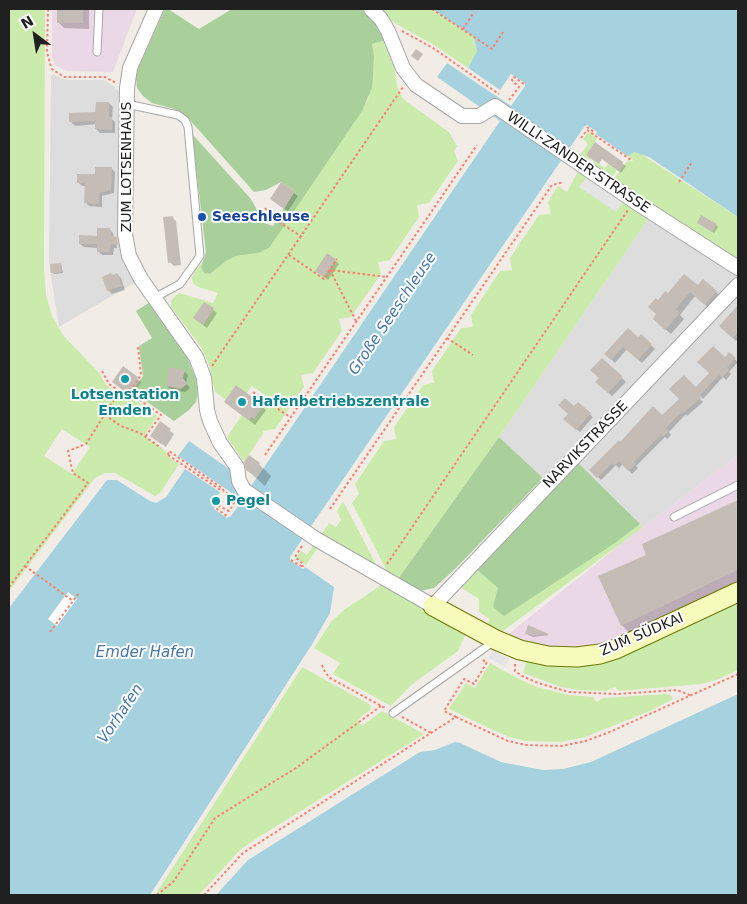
<!DOCTYPE html>
<html>
<head>
<meta charset="utf-8">
<style>
	body { margin:0 }
	#map { position:relative; width:747px; height:904px; overflow:hidden; background:#f1ede6; font-family:"DejaVu Sans",sans-serif }
	canvas { display:block }
	.frame { position:absolute; inset:0; border:10px solid #202020; pointer-events:none }
	.north { position:absolute; left:10px; top:10px; width:50px; height:50px; -webkit-text-stroke:4px #fff; paint-order:stroke; rotate:329deg; font-size:14px; font-weight:700; line-height:20px; text-align:center; color:#202020 }
	.north::after { content:''; display:block; margin:auto; width:18px; height:22px; background:#202020; clip-path:polygon(50% 0,100% 100%,50% 72%,0 100%) }
</style>
</head>
<body>
<div id="map">
<canvas width="747" height="904"></canvas>
<div class="frame"></div>
<div class="north">N</div>
</div>
<script>
const ctx = document.querySelector('canvas').getContext('2d');
ctx.lineJoin = 'round';
function paint(path, color) {
  ctx.fillStyle = color;
  ctx.fill(path, 'evenodd');
}
function shape(rows) {
  const path = new Path2D();
  for (const r of rows) {
    path.moveTo(r[0], r[1]);
    for (let i = 2; i < r.length; i += 2) path.lineTo(r[i], r[i + 1]);
  }
  return path;
}
function stroke(path, color, width, dash) {
  ctx.strokeStyle = color;
  ctx.lineWidth = width;
  ctx.lineCap = dash ? 'butt' : 'round';
  ctx.setLineDash(dash || []);
  ctx.stroke(path);
}
function label(font, color, halo, rows, align = 'center') {
  ctx.font = font + ' "DejaVu Sans",sans-serif';
  ctx.lineWidth = 4;
  ctx.setLineDash([]);
  ctx.textBaseline = 'middle';
  ctx.strokeStyle = halo;
  ctx.fillStyle = color;
  for (const [text, x, y, turn = 0] of rows) {
    ctx.save();
    ctx.translate(x, y);
    ctx.rotate((+turn || 0) * Math.PI / 180);
    ctx.textAlign = isNaN(turn) ? turn : align;
    if (halo) ctx.strokeText(text, 0, 0);
    ctx.fillText(text, 0, 0);
    ctx.restore();
  }
}
paint(shape([
	[51,75,55,75,63,79,69,80,104,80,115,87,127,104,125,234,141,279,59,327,49,264],
	[649,218,738,274,738,455,617,547,499,437]
]), '#dedddd');
paint(shape([
	[52,9,137,9,113,72,67,71,56,66,52,57],
	[738,455,738,592,616,649,557,647,525,643,506,636,617,547]
]), '#ead8e6');
paint(shape([
	[9,9,45,9,44,269,46,295,52,316,63,335,100,374,106,385,127,400,134,399,157,416,144,436,167,452,166,455,179,464,161,492,155,496,115,473,105,473,95,478,9,591],
	[62,429,90,447,72,474,44,456],
	[379,9,432,9,474,37,477,51,468,68,434,45,393,22],
	[386,40,392,56,398,89,402,97,407,102,449,132,457,146,454,151,458,161,429,203,417,205,419,217,390,260,378,262,381,274,351,317,339,319,342,331,313,373,301,375,304,387,275,429,263,431,263,434,244,462,227,437,242,415,248,420,251,417,254,419,269,398,252,386,247,393,236,385,226,400,215,392,209,365,201,347,171,307,171,301,176,295,180,293,213,303,218,293,198,287,193,283,192,279,194,272,202,263,201,267,204,273,210,274,226,261,236,256,258,253,368,100,373,77,374,56,372,44],
	[588,132,597,139,586,155,590,158,588,161,580,155,588,144,583,139],
	[631,152,638,152,738,217,738,262,736,259,614,179,628,160,631,162,633,160,627,156],
	[594,161,605,168,608,164,617,170,612,177,593,165],
	[578,171,587,177,580,187,616,211,623,201,649,218,499,437,398,579,389,575,352,503,359,494,355,484,384,441,396,439,394,427,423,385,434,383,432,371,461,328,473,327,471,315,500,271,512,270,510,258,539,215,551,214,548,202,558,186,567,192],
	[343,501,378,568,321,535,329,523,336,527,341,520,337,511],
	[640,524,642,528,499,634,486,627,490,619,479,612,479,599,463,589,460,584,475,568,499,588,612,545],
	[314,545,318,547,306,565,296,558,301,551,307,555],
	[383,584,467,631,458,651,411,685,391,706,333,674,340,663,314,648,331,622,344,610],
	[738,600,738,670,716,680,701,684,618,691,615,687,606,691,579,690,561,687,523,673,527,660,547,663],
	[490,663,519,679,537,687,569,695,593,697,596,702,604,698,666,694,671,695,673,699,650,711,585,737,561,742,527,741,509,737,495,731,449,709,466,683,475,688],
	[302,667,369,704,371,707,370,710,357,720,362,726,382,711,424,734,251,842,240,850,199,895,155,895]
]), '#caebac');
paint(shape([
	[165,9,168,9,199,29,232,9,362,9,375,21,386,40,372,44,374,56,373,77,372,88,362,111,269,248,258,253,236,256,226,261,210,274,204,273,201,267,206,252,192,134,251,199,264,223,273,226,295,191,281,182,266,190,254,192,188,118,174,109,152,103,143,96,137,88,136,79,138,69],
	[150,302,184,350,196,379,198,393,196,402,189,410,174,421,136,394,134,389,143,376,139,346,152,338,136,311],
	[499,437,543,478,454,570,434,588,420,591,398,579],
	[577,462,640,524,612,545,504,616,493,607,498,588,475,568]
]), '#a9d09b');
paint(shape([
	[587,177,623,201,616,212,579,187],
	[493,650,509,659,505,667,489,658]
]), '#e4e4e4');
paint(shape([
	[432,9,738,9,738,217,649,157,634,152,627,156,596,134,597,132,587,125,584,127,290,557,290,560,303,569,305,567,334,587,330,613,311,646,150,895,9,895,9,608,107,480,117,480,150,501,156,503,166,497,185,469,220,492,212,504,215,506,214,509,227,518,231,516,242,500,178,456,189,441,252,485,500,121,437,77,447,63,511,106,525,86,525,83,511,74,500,90,468,68,477,51,474,37],
	[738,694,738,895,216,895,248,860,420,752,435,750,455,742,460,743,501,762,543,770,563,769,591,762]
]), '#a6d1de');
paint(shape([
	[68,592,77,599,57,626,48,619]
]), '#fff');
paint(shape([
	[58,9,89,9,89,29,64,28,58,22],
	[109,103,113,107,112,119,115,122,115,133,100,133,96,129,97,124,75,126,71,122,97,113],
	[595,144,626,166,621,173,602,159,599,164,592,159],
	[111,168,115,172,114,193,102,196,102,207,89,206,86,203,86,186,82,186,78,182],
	[281,184,298,196,288,211,271,199],
	[172,217,176,221,181,265,174,266,170,262],
	[700,224,716,225,718,227,714,233],
	[109,229,113,233,114,238,118,240,116,240,117,248,114,248,113,255,102,255,98,251,98,248,84,247,80,244,98,237],
	[328,254,339,264,328,280,316,271],
	[61,264,63,273,54,274,52,272],
	[117,274,121,278,125,290,112,294,108,290,112,276],
	[698,287,716,292,721,296,710,309,695,296,680,315,684,319,671,334,659,324,658,301,668,295],
	[204,303,217,313,207,328,194,318],
	[738,307,738,339,736,341,720,326],
	[641,336,655,349,642,363,627,349,615,363,606,354,638,339],
	[729,354,738,362,729,372,731,374,726,380,723,377,703,399,695,391,694,393,703,402,687,416,686,414,669,432,671,435,667,439,665,437,636,466,638,468,632,474,623,464,619,468,616,465,601,480,591,470,620,444,662,417,696,388],
	[602,359,626,382,612,396,597,382,601,378],
	[184,371,188,375,186,383,190,388,185,392,171,390,167,386],
	[137,378,141,382,131,396,117,385],
	[226,402,260,404,266,410,255,425],
	[578,404,593,417,580,432,565,419],
	[160,423,174,434,166,447,151,436],
	[259,464,271,476,265,486,247,470],
	[738,501,738,582,630,634,622,625,648,555,643,545],
	[528,627,549,635,533,637,528,635,527,634]
]), '#0003');
paint(shape([
	[57,9,83,9,83,23,57,23],
	[416,49,423,54,418,61,411,56],
	[96,102,109,102,109,117,112,117,112,130,95,129,95,121,69,122,69,113,95,112],
	[595,142,623,162,617,170,598,156,594,161,586,155],
	[95,167,112,167,111,190,99,193,99,204,84,203,85,183,77,183,77,174,95,174],
	[281,182,295,191,284,209,270,199],
	[701,215,717,224,712,232,697,223],
	[173,216,178,262,168,263,163,217],
	[97,228,110,228,111,236,117,237,118,245,111,244,109,252,97,252,97,244,79,244,79,235,97,236],
	[327,253,336,259,324,277,315,271],
	[61,263,62,272,51,273,50,264],
	[111,273,112,275,117,273,122,286,107,291,102,277],
	[684,274,698,285,703,279,717,291,705,305,690,292,676,309,680,313,665,330,653,319,656,314,648,307,656,298,658,300,665,291,668,293],
	[204,302,214,308,203,325,193,318],
	[738,305,738,332,732,338,719,326],
	[628,328,638,337,641,334,652,344,638,360,623,347,611,360,604,354],
	[713,346,725,357,729,352,736,358,727,368,729,370,722,378,719,375,699,396,701,398,683,413,682,412,666,428,669,431,663,437,661,435,634,462,636,464,628,471,619,461,614,466,612,463,597,478,589,470,619,440,620,442,653,406,662,415,679,399,669,389,684,375,696,387,709,373,697,362],
	[602,358,623,377,608,393,595,382,599,378,590,370],
	[123,366,138,377,127,393,112,382],
	[169,367,185,370,183,378,187,384,181,389,166,386],
	[236,385,261,403,248,420,224,402],
	[565,398,574,406,578,402,591,413,576,430,563,419,568,414,558,405],
	[160,421,171,429,161,444,150,436],
	[249,455,260,463,252,474,246,470,244,462],
	[738,500,738,570,621,626,598,576,646,555,642,544],
	[528,625,549,634,531,635,525,634]
]), '#c5bdb5');
const lane = shape([
	[97,52,99,9],
	[127,104,178,115,185,120,188,127,200,256,180,284,154,298],
	[674,517,738,485],
	[393,713,493,642]
]);
const street = shape([
	[156,9,130,68,127,88,125,234,129,256,141,279,196,357,204,378,207,410,210,421,220,443,237,467,239,481,244,490,316,539,433,606,738,285],
	[371,9,381,19,388,31,403,68,416,85,462,116,479,116,495,106,634,201,738,268]
]);
const secondary = shape([
	[433,606,496,640,520,650,548,656,577,657,600,654,616,649,738,592]
]);
stroke(lane, '#a7a7a7', 9);
stroke(street, '#a7a7a7', 16);
stroke(secondary, '#6b7a04', 21);
stroke(shape([
	[48,9,47,52,50,64,52,69,64,77,105,77,116,83],
	[432,9,492,49,503,32],
	[463,29,474,12],
	[402,31,433,48,499,94],
	[509,100,519,87,512,80,512,78,514,77,524,84],
	[587,127,594,132,593,134],
	[581,138,587,130,631,160],
	[679,182,692,162],
	[265,208,273,218,302,237],
	[289,255,324,279,337,259],
	[356,321,330,270,387,277],
	[447,338,473,355],
	[212,366,403,87],
	[102,371,109,384,127,396,134,396,161,415,145,437],
	[253,392,290,417],
	[130,396,130,391,141,375,138,347],
	[105,415,121,426,140,433,161,448],
	[168,455,169,451,222,488,224,491,236,500,229,511,219,506,217,507,217,509,228,517],
	[168,455,222,491],
	[265,455,477,145],
	[330,509,552,185,564,182],
	[291,560,301,566],
	[387,564,628,210],
	[25,566,73,601],
	[301,566,303,566,303,564,295,557,302,546],
	[9,587,88,483,73,473,68,451,86,444,110,406],
	[50,632,79,593],
	[515,664,515,671,522,676,538,683,569,692,617,694,677,690,692,696],
	[322,665,325,672,330,678,385,708],
	[402,717,431,733],
	[456,717,444,711,464,679,474,684,487,662,482,660],
	[157,895,174,881,215,818,296,768,381,706],
	[204,895,243,853,456,717,508,741,526,745,561,746,586,741,612,731,738,674]
]), '#fb7e6c', 2, [2.5, 2.5]);
stroke(lane, '#fff', 7);
stroke(street, '#fff', 14);
stroke(secondary, '#f6faba', 19);
stroke(shape([
	[110,406,122,389]
]), '#fb7e6c', 2, [2.5, 2.5]);
for (const [x, y, r, color] of [
	[202,217,5,"#1a4fb4"],
	[125,379,5,"#0f9aa8"],
	[242,402,5,"#0f9aa8"],
	[216,501,5,"#0f9aa8"]
]) {
  const dot = new Path2D();
  dot.arc(x, y, r, 0, 2 * Math.PI);
  ctx.fillStyle = color;
  ctx.fill(dot);
  stroke(dot, '#fff', 2);
}
label('14px', '#202020', '#fff', [
	["WILLI-ZANDER-STRASSE",578,163,34],
	["ZUM LOTSENHAUS",127,167,-90],
	["NARVIKSTRASSE",586,445,-46],
	["ZUM SÜDKAI",642,635,-23]
]);
label('bold 14px', '#164399', '#fff', [
	["Seeschleuse",212,217]
], 'left');
label('bold 14px', '#0d838f', '#fff', [
	["Lotsenstation",125,395,"center"],
	["Emden",125,411,"center"],
	["Hafenbetriebszentrale",252,402],
	["Pegel",226,501]
], 'left');
label('italic 15px', '#4777a9', '#fff', [
	["Große Seeschleuse",393,314,-56],
	["Emder Hafen",145,653],
	["Vorhafen",121,714,-56]
]);
</script>
</body>
</html>
